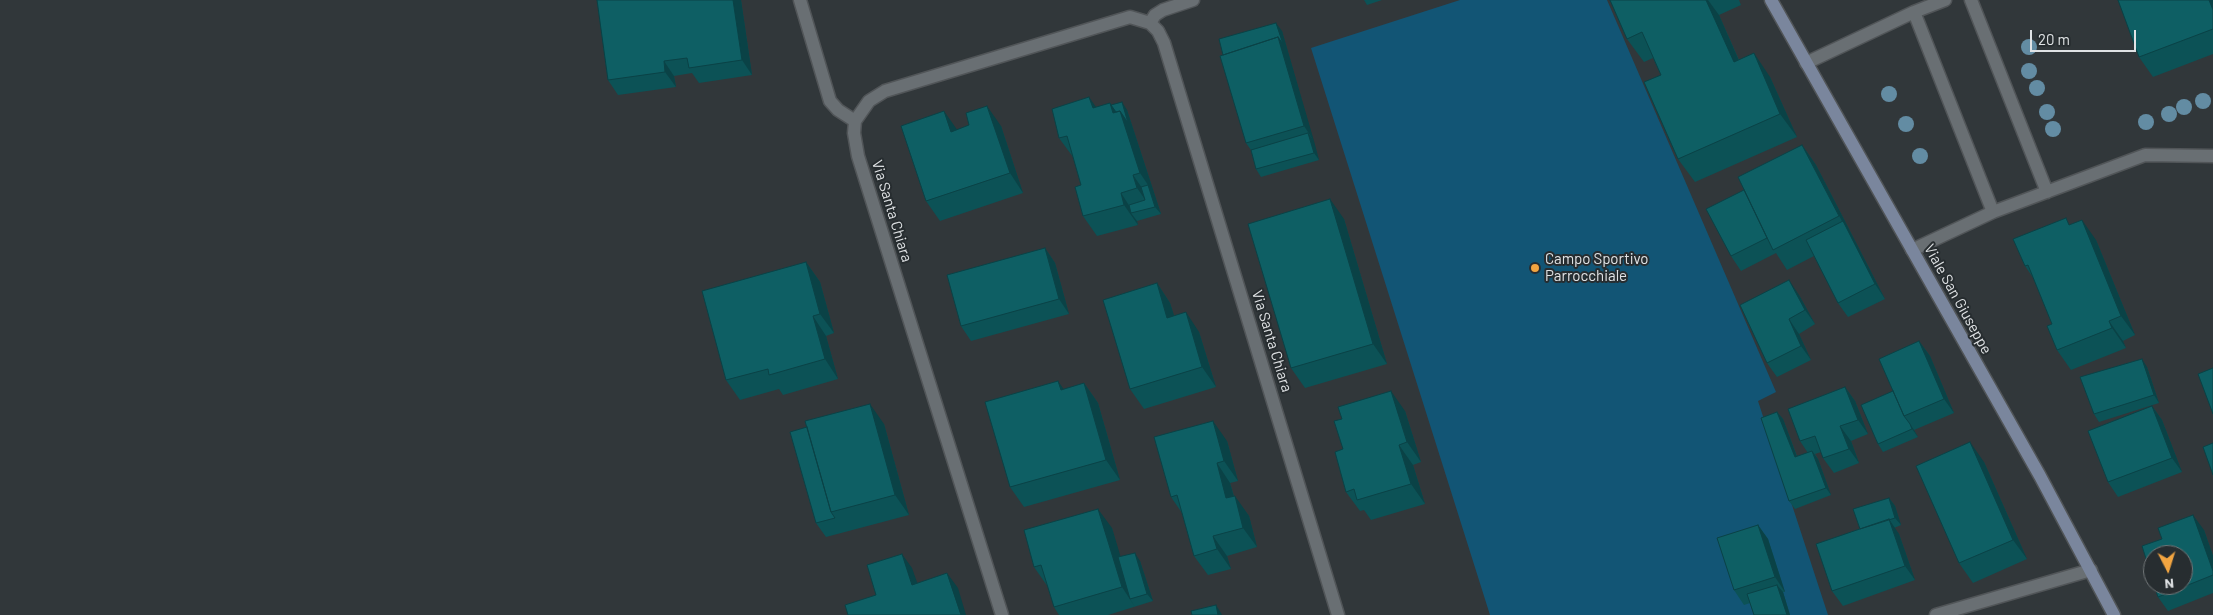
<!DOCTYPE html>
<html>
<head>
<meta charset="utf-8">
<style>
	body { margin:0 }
	#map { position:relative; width:2213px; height:615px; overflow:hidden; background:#31373a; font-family:Barlow,sans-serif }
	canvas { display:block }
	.north { position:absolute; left:2143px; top:545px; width:50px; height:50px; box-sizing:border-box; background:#272d30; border:1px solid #717678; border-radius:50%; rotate:175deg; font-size:14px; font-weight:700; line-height:20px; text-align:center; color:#e0e3e5 }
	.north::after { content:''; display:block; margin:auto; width:18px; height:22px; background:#f2a541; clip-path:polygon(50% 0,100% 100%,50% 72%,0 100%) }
	.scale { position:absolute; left:2030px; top:30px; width:106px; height:22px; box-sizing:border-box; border:2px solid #e0e3e5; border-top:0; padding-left:6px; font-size:15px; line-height:18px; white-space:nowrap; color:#e0e3e5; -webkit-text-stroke:4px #272d30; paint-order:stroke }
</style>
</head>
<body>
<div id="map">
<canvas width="2213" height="615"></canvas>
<div class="north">N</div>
<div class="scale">20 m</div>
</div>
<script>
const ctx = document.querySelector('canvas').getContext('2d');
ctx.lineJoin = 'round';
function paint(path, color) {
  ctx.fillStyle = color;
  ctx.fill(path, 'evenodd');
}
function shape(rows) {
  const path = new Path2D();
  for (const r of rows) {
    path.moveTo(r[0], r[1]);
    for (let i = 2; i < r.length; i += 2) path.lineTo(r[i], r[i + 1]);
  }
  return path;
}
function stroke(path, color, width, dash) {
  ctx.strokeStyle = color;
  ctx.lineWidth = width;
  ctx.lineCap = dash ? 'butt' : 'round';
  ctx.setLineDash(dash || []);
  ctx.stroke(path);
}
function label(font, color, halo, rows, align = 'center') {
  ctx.font = font + ' Barlow,sans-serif';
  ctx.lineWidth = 4;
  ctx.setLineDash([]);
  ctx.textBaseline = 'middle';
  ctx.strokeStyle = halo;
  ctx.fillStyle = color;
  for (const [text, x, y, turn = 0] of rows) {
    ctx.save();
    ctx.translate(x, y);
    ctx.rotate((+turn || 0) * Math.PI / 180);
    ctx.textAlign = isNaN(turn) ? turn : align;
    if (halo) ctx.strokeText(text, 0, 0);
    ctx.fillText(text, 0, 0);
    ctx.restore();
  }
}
paint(shape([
	[1460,0,1607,0,1776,392,1758,401,1828,615,1490,615,1311,48]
]), '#125575');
const lane = shape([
	[1971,0,2047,192],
	[1914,12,1945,0],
	[1806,63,1914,12,1993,212,1912,250],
	[1993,212,2145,155,2213,156]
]);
const street = shape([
	[800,0,830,101,838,110,855,121],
	[1150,23,1155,15,1163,10,1193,0],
	[1002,615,858,156,854,133,855,121,869,101,885,91,1130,17,1150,23,1158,31,1164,43,1338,615],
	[1936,615,2091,570]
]);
const secondary = shape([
	[1771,0,2040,476,2114,615]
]);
stroke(lane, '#515558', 15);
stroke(street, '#515558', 15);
stroke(secondary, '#515558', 15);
stroke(lane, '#696f73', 12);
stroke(street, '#696f73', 12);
stroke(secondary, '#7a869d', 12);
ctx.fillStyle = '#638ca3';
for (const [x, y] of [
	[2029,47],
	[2029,71],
	[2037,88],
	[1889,94],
	[2203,101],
	[2184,107],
	[2047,112],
	[2169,114],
	[2146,122],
	[1906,124],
	[2053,129],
	[1920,156]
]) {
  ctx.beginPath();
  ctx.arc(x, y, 8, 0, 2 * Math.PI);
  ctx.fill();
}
paint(shape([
	[597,0,741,0,752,75,699,83,692,73,674,76,676,87,618,95,608,80],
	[1364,0,1382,0,1367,5],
	[1610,0,1739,0,1741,5,1719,15,1739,60,1770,77,1797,137,1695,182,1678,159,1661,75,1653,58,1644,62,1627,39],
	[2213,0,2213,54,2153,77,2139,57],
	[1282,31,1319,160,1261,177,1256,169,1251,150,1246,143,1223,55],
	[1110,103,1111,105,1127,110,1161,214,1137,221,1138,225,1097,236,1083,216,1081,185,1073,157,1059,138,1097,107],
	[1001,126,1023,193,940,221,926,201,957,130],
	[1802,145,1816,165,1885,299,1848,317,1838,303,1814,256,1787,270,1776,253,1741,271,1731,256,1744,190],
	[1344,219,1387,364,1305,388,1291,368],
	[2070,225,2096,240,2135,335,2123,341,2126,348,2071,370,2057,350,2052,324,2034,279,2025,266],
	[1045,248,1055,263,1069,314,971,341,961,326],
	[806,262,820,282,834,333,826,336,838,379,783,395,779,389,740,400,726,380],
	[1157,283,1170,303,1174,316,1199,332,1216,387,1144,409,1130,389],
	[1799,295,1815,324,1799,334,1811,360,1777,377,1767,363],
	[1919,341,1930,356,1954,413,1914,430,1918,437,1883,452,1878,444,1893,391],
	[2147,367,2159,403,2099,422,2094,414],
	[1084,383,1098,403,1120,480,1024,507,1010,487,1064,389],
	[1845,387,1855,401,1868,434,1851,441,1859,463,1834,473,1823,458,1821,452,1815,454,1818,459,1831,495,1795,509,1789,501,1777,412,1783,419,1797,456,1808,453,1800,441],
	[2152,406,2162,420,2182,472,2118,497,2108,482],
	[1405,411,1421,462,1413,465,1425,504,1371,520,1364,510,1360,511,1346,492,1343,449],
	[884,424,909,515,826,537,816,523,807,427],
	[1227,441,1238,481,1230,483,1234,496,1249,516,1257,547,1227,556,1231,569,1208,575,1194,556,1182,513,1171,497],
	[1984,462,2027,559,1973,583,1959,563],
	[1889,498,1895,506,1901,525,1894,528,1899,534,1915,580,1843,606,1832,591,1860,529],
	[1758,525,1768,539,1785,592,1783,592,1790,615,1754,615,1750,603,1744,605,1734,590],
	[1112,528,1120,557,1140,561,1153,601,1108,615,1059,615,1054,607,1048,587,1034,567],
	[2204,530,2213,556,2213,593,2168,611,2158,597]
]), '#0c5256');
paint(shape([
	[733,0,741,0,752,75,742,60],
	[1706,0,1708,0,1719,15,1750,86,1734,62],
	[2209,0,2213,0,2213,10],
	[1276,23,1282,31,1314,141,1304,126,1278,37],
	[1754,53,1770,77,1797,137,1780,114],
	[664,61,674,76,676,87,665,72],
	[1089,97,1103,117,1093,108],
	[1122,102,1127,110,1161,214,1155,207,1148,185,1140,173,1113,113,1110,103,1124,123,1120,111],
	[987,106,1001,126,1023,193,1010,173],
	[944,111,958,131,951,132],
	[1308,133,1314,141,1319,160,1314,153],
	[1802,145,1816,165,1885,299,1875,284],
	[1133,175,1147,195,1151,208,1137,188],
	[1121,193,1134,213,1131,213,1137,221,1138,225,1124,205],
	[1330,199,1344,219,1387,364,1373,344],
	[2082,220,2096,240,2135,335,2121,316],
	[1045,248,1055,263,1069,314,1059,299],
	[806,262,820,282,834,333,820,314],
	[1789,280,1799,295,1815,324,1805,310],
	[1157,283,1170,303,1181,337,1167,318],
	[1186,312,1199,332,1216,387,1202,367],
	[813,316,826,336,838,379,825,359],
	[1789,319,1799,334,1811,360,1801,346],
	[2109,321,2123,341,2126,348,2112,328],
	[1919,341,1930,356,1954,413,1944,399],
	[2142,359,2147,367,2159,403,2154,395],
	[1058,381,1072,401,1061,390],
	[1084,383,1098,403,1120,480,1106,460],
	[1845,387,1855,401,1868,434,1858,420],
	[1391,391,1405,411,1421,462,1407,442],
	[870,404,884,424,909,515,895,495],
	[2152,406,2162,420,2182,472,2172,458],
	[1777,412,1783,419,1800,465,1795,457],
	[1213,421,1227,441,1238,481,1224,461],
	[1910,424,1914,430,1918,437,1912,429],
	[1840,426,1851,441,1859,463,1849,449],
	[1970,442,1984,462,2027,559,2013,540],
	[1399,445,1413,465,1425,504,1411,484],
	[1812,451,1818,459,1831,495,1826,488],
	[1217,463,1230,483,1240,518,1226,498],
	[1235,496,1249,516,1257,547,1243,528],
	[1889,498,1895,506,1901,525,1895,518],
	[1098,509,1112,528,1133,598,1130,599,1135,607,1122,587],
	[2193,515,2204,530,2213,556,2213,571],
	[1889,519,1899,534,1915,580,1905,566],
	[1758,525,1768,539,1785,592,1775,577],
	[1213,536,1227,556,1231,569,1217,549],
	[1135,553,1140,561,1153,601,1147,594],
	[902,554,912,568,923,599,912,585],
	[947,573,958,588,966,615,961,615],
	[1777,585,1783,592,1790,615,1787,615],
	[1216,605,1221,613,1222,615,1218,615]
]), '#0a4246');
const building = shape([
	[597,0,733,0,742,60,689,68,687,58,664,61,665,72,608,80,597,0],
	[1610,0,1706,0,1734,62,1754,53,1780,114,1678,159,1644,82,1661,75,1642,32,1627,39,1610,0],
	[2118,0,2209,0,2213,10,2213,29,2139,57,2118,0],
	[1276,23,1283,44,1278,37,1223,55,1219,39,1276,23],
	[1278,37,1304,126,1246,143,1220,56,1278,37],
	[1089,97,1093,108,1110,103,1113,113,1120,111,1140,173,1133,175,1137,188,1121,193,1124,205,1083,216,1075,187,1081,185,1067,136,1059,138,1052,109,1089,97],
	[1122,102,1128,123,1120,111,1116,112,1111,105,1122,102],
	[987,106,1010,173,926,201,901,126,944,111,951,132,969,125,966,113,987,106],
	[1308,133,1314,153,1256,169,1251,150,1308,133],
	[1802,145,1839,216,1773,250,1738,177,1802,145],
	[1148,185,1155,207,1131,213,1129,205,1145,200,1141,187,1148,185],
	[1744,190,1767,238,1731,256,1706,209,1744,190],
	[1330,199,1373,344,1291,368,1248,224,1330,199],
	[2066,218,2069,225,2082,220,2121,316,2109,321,2112,328,2057,350,2047,326,2052,324,2028,265,2025,266,2013,239,2066,218],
	[1843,221,1875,284,1838,303,1806,240,1843,221],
	[1045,248,1059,299,961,326,947,275,1045,248],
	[806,262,820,314,813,316,825,359,769,375,768,369,726,380,702,291,806,262],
	[1789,280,1805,310,1789,319,1801,346,1767,363,1740,305,1789,280],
	[1157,283,1167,318,1186,312,1202,367,1130,389,1103,300,1157,283],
	[1919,341,1944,399,1904,416,1879,359,1919,341],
	[2142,359,2154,395,2094,414,2080,377,2142,359],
	[2213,368,2213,414,2198,374,2213,368],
	[1058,381,1061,390,1084,383,1106,460,1010,487,985,402,1058,381],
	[1845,387,1858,420,1840,426,1849,449,1823,458,1815,436,1800,441,1788,409,1845,387],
	[1391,391,1407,442,1399,445,1411,484,1357,500,1354,489,1346,492,1335,452,1343,449,1334,421,1342,419,1338,407,1391,391],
	[1893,391,1904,416,1910,424,1912,429,1878,444,1861,405,1893,391],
	[870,404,895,495,831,512,805,421,870,404],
	[2152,406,2172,458,2108,482,2088,431,2152,406],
	[1777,412,1795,457,1812,451,1826,488,1789,501,1761,418,1777,412],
	[1213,421,1224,461,1217,463,1226,498,1235,496,1243,528,1213,536,1217,549,1194,556,1177,495,1171,497,1154,437,1213,421],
	[807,427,831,512,835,518,816,523,790,432,807,427],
	[1970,442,2013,540,1959,563,1916,466,1970,442],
	[2213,443,2213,475,2203,447,2213,443],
	[1889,498,1895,518,1860,529,1853,509,1889,498],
	[1098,509,1122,587,1054,607,1041,565,1034,567,1024,530,1098,509],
	[2193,515,2213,571,2213,575,2158,597,2154,585,2183,585,2183,555,2153,555,2153,581,2142,546,2162,539,2158,528,2193,515],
	[1889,519,1905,566,1832,591,1816,544,1889,519],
	[1758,525,1775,577,1734,590,1717,538,1758,525],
	[1135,553,1147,594,1130,599,1118,557,1135,553],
	[902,554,912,585,947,573,961,615,848,615,845,605,876,595,867,565,902,554],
	[1777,585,1787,615,1754,615,1747,594,1777,585],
	[1216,605,1218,615,1192,615,1191,611,1216,605]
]);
paint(building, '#0e5f64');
stroke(building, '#0a4246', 1);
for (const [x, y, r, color] of [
	[1535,268,5,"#f2a541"]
]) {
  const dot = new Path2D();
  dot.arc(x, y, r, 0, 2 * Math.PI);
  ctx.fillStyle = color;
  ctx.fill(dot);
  stroke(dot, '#272d30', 2);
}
label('15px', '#e0e3e5', '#272d30', [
	["Via Santa Chiara",892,211,73],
	["Viale San Giuseppe",1958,299,61],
	["Via Santa Chiara",1272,341,73]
]);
label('15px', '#e0e3e5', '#272d30', [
	["Campo Sportivo",1545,259],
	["Parrocchiale",1545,276]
], 'left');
</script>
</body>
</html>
